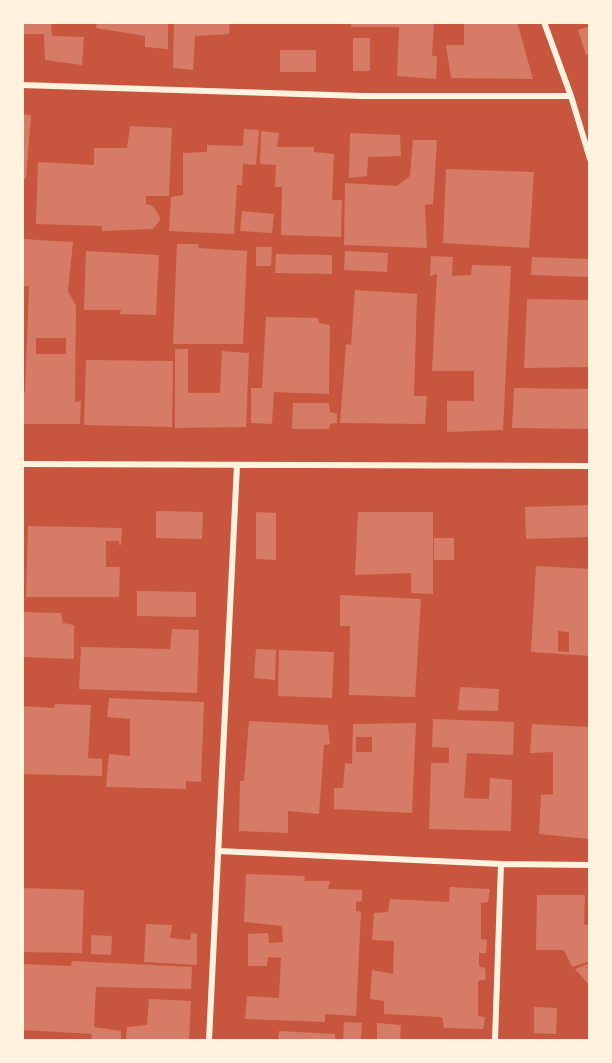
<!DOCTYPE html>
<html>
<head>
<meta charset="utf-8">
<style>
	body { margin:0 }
	#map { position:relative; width:612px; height:1063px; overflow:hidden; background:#c8553d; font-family:Figtree,sans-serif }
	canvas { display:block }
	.frame { position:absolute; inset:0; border:24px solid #fff3e0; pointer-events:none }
</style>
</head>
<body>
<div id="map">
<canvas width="612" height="1063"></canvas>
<div class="frame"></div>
</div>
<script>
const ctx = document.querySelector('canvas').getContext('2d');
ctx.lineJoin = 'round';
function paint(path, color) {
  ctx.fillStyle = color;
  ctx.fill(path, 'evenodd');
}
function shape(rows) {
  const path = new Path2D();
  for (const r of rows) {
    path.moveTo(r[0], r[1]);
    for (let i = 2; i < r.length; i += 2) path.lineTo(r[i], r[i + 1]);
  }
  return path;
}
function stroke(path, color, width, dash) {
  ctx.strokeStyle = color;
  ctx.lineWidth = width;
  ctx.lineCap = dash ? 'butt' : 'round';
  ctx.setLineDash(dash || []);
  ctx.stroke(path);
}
paint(shape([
	[22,22,51,22,52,36,84,37,82,65,45,60,44,34,22,34],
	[97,22,168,22,168,49,145,47,145,36,96,28],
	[174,22,230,22,229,34,195,36,193,70,173,68],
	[351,22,434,22,432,56,437,56,436,79,397,76,399,27,351,27],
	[464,22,517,22,533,79,451,78,446,45,464,45],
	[590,26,590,54,586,55,578,30],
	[353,38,370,38,370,71,353,71],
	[280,50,316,50,316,72,280,72],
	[22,114,31,115,26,178,22,180],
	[130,126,172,128,169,196,146,196,146,204,153,206,159,215,160,220,153,229,102,231,102,226,36,224,38,162,94,165,94,148,127,148],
	[244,129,259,130,256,165,243,164,242,185,237,185,234,234,169,231,171,197,183,195,183,153,207,152,207,145,243,146],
	[261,131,279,133,277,147,314,147,314,152,334,154,332,200,342,200,341,237,281,235,282,187,275,187,276,165,260,164],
	[350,133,400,135,401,156,368,157,367,176,349,178],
	[413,140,437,140,433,204,425,205,427,248,344,245,345,183,397,186,410,176],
	[446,169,534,172,529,248,443,243],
	[242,211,274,214,272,233,240,231],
	[22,239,73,242,68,291,76,306,75,402,81,401,80,424,22,424,22,392,25,392,29,286,22,286],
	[36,338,66,338,66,354,36,354],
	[177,244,198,244,199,248,247,251,243,344,173,344],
	[256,247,272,247,271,266,256,266],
	[86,251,159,255,156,315,120,314,121,310,84,310],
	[345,251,388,253,387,272,344,270],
	[276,254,332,255,332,274,275,273],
	[431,256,453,257,452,276,471,275,472,265,511,266,503,430,447,432,447,401,474,401,474,371,432,371,437,274,430,276],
	[532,257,590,259,590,277,531,275],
	[355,290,417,294,414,396,427,396,425,424,340,423,346,344,351,345],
	[527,299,590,300,590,367,524,368],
	[266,317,318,318,319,323,330,325,329,394,274,392,272,424,251,423,251,388,262,388],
	[175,349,188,349,188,393,220,393,222,351,249,353,246,427,175,428],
	[86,360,173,361,172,427,84,425],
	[514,388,590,389,590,429,512,428],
	[293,403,329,403,330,412,337,414,337,423,330,424,329,429,292,429],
	[590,505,590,537,526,539,525,507],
	[156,511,203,512,202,539,156,538],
	[256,512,276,513,276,560,256,559],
	[358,512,433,512,433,594,411,593,411,573,355,575],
	[28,526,122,528,121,545,119,545,119,541,106,541,106,567,120,567,119,597,26,597],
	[434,538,454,538,454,560,434,560],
	[536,566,590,569,590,656,531,652],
	[558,631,569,632,569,652,558,651],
	[137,591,196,592,196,617,137,616],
	[340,595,421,599,415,697,349,695,350,626,340,626],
	[22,612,61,613,63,623,74,625,74,659,22,657],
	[172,629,199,630,197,693,79,689,81,647,170,649],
	[256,649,276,650,275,680,254,678],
	[279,650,334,652,332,698,278,696],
	[460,687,499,689,498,711,458,710],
	[109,698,204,702,201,782,186,781,186,789,106,787,109,754,130,756,130,719,107,717],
	[55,704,91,705,88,758,102,759,102,776,22,774,22,706,54,708],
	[433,719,514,722,513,755,467,753,464,798,489,799,490,778,512,780,511,831,429,829,431,763,449,763,449,748,432,747],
	[249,721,328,725,330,744,324,745,319,814,288,811,288,833,239,831,240,781,244,781],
	[416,723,412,813,334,809,334,788,343,788,345,763,352,764,353,724],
	[356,737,372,737,372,752,356,752],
	[532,724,590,727,590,839,539,834,541,795,553,794,553,752,530,753],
	[246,874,305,876,304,881,330,881,328,889,362,890,362,901,356,902,356,911,361,912,356,1016,325,1014,325,1022,245,1019,247,996,279,998,281,958,268,957,267,966,248,966,248,934,268,933,269,943,283,942,282,926,244,922],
	[450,887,490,889,488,902,481,903,481,939,487,940,486,953,479,953,479,966,485,968,486,979,478,981,478,1016,485,1017,483,1029,444,1028,442,1017,384,1014,384,1001,370,999,372,970,393,974,394,941,372,940,374,913,388,912,390,899,449,902],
	[22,888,84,890,82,953,22,952],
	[537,895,585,895,584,924,590,926,590,961,572,967,564,950,536,950],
	[146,924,172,925,170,938,190,940,191,933,197,934,197,965,144,962],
	[91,935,112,936,111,955,91,954],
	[72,961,192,967,191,989,96,987,94,1027,121,1031,121,1040,91,1040,92,1034,22,1030,22,964,71,966],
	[590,963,590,986,575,969],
	[149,999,191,1001,189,1040,126,1040,127,1027,147,1025],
	[534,1007,557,1008,556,1034,534,1033],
	[344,1022,362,1023,361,1040,343,1040],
	[377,1023,401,1025,400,1040,377,1039],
	[279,1031,335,1034,335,1040,278,1040]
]), '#d67c66');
stroke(shape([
	[544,22,571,96,590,159],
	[22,85,362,96,571,96],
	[22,464,590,466],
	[219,851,501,864,590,865],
	[209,1040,237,465],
	[495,1040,501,864]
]), '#fff3e0', 6);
</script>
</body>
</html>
